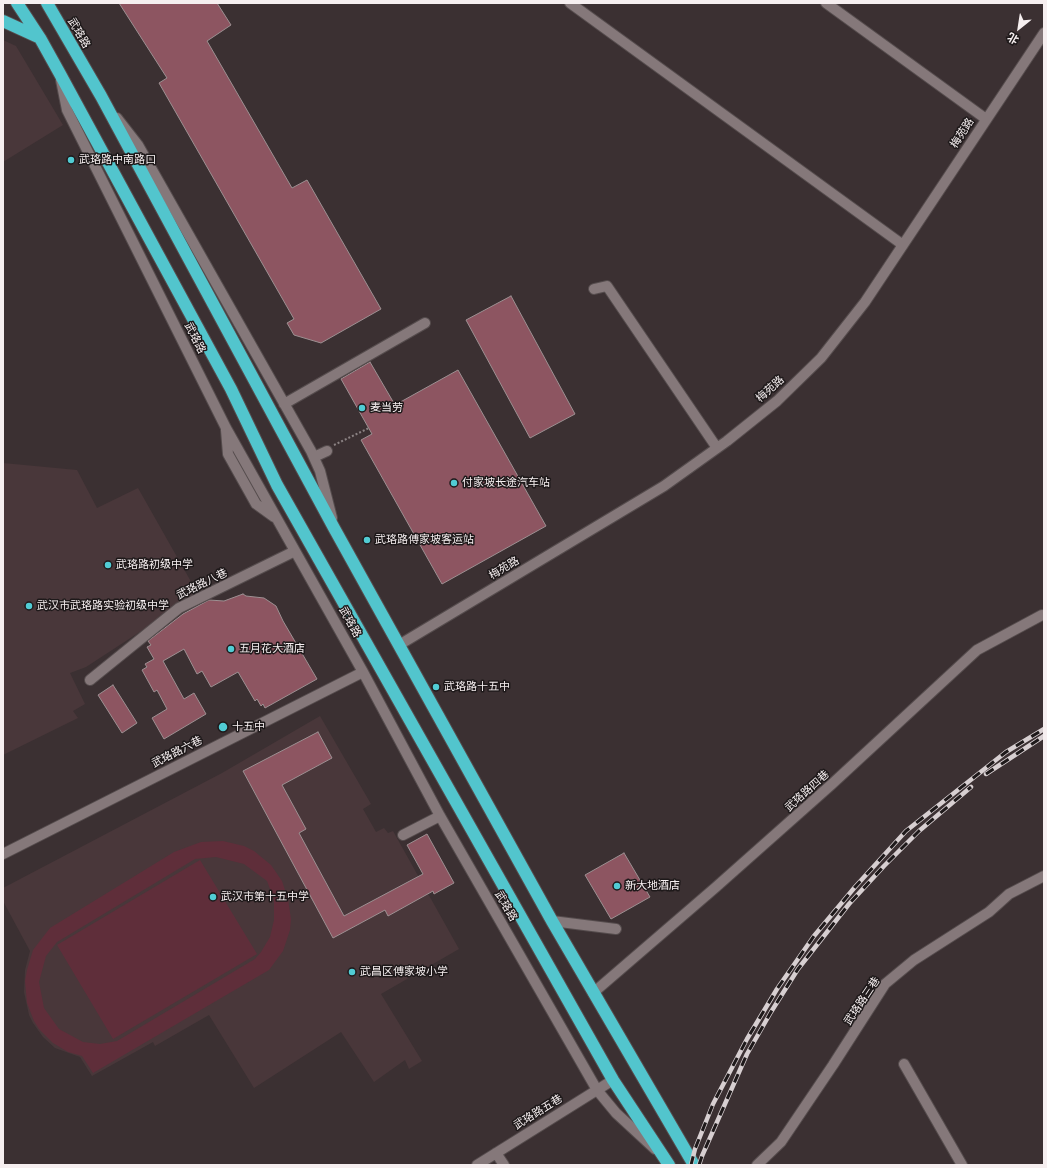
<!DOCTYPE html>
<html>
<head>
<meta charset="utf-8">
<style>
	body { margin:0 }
	#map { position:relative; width:1047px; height:1168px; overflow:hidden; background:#3b3032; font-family:"Asap Condensed","Noto Sans SC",sans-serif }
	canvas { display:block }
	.frame { position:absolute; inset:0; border:4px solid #f6eff0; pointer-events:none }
	.north { position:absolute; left:999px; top:8px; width:40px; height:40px; -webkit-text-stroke:3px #1e191a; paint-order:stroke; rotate:210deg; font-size:11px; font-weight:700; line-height:16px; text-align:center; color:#f6eff0 }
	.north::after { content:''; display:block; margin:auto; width:14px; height:18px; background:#f6eff0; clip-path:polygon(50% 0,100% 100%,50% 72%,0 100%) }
</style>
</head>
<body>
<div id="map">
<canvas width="1047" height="1168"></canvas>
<div class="frame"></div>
<div class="north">北</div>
</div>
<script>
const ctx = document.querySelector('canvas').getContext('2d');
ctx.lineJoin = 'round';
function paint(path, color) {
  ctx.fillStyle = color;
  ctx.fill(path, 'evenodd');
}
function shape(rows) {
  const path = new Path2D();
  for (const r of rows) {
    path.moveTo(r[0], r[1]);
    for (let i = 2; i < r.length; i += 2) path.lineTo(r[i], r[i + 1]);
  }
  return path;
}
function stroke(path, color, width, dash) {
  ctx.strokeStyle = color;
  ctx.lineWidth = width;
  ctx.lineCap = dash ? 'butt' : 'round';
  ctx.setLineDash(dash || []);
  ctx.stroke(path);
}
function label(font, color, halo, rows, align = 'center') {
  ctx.font = font + ' "Asap Condensed","Noto Sans SC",sans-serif';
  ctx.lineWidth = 3;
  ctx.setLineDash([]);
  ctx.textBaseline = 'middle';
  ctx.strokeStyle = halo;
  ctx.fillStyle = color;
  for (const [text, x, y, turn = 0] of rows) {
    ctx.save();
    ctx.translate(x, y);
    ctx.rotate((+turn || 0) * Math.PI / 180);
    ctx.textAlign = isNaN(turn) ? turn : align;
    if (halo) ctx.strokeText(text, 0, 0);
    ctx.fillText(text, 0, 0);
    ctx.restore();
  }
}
paint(shape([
	[3,40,16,46,63,125,3,162],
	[3,463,77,470,97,508,138,488,198,594,86,667,70,673,85,704,73,711,78,718,3,755],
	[320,716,371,804,363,809,376,832,384,828,388,833,393,831,459,949,381,994,422,1061,409,1069,405,1060,374,1082,341,1032,254,1088,209,1015,155,1046,153,1042,92,1076,80,1057,55,1048,43,1037,33,1023,29,1015,24,992,25,970,30,951,3,901,3,888,222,773]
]), '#49373a');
paint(shape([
	[223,841,244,846,254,851,271,865,282,881,288,899,291,919,290,930,283,951,269,970,93,1073,82,1056,68,1052,53,1043,39,1029,34,1021,27,1003,25,981,27,970,33,950,50,928,174,852,201,842],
	[216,857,244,864,267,881,274,900,274,920,270,937,261,952,255,959,117,1041,100,1044,83,1042,59,1029,44,1008,39,982,46,956,57,942,195,859],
	[200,860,257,954,113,1039,57,945]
]), '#5f2e3a');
const building = shape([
	[119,3,217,3,231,25,207,41,292,188,307,180,381,309,321,343,294,335,287,323,294,319,159,83,167,78,119,3],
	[511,296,575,414,530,438,466,320,511,296],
	[370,362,395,405,458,370,546,526,442,584,361,440,372,434,341,379,370,362],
	[243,594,246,596,264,598,276,606,283,621,317,679,265,708,263,704,261,706,257,699,255,701,238,672,211,687,202,671,197,674,184,649,163,661,184,699,194,693,206,714,164,739,152,718,167,709,157,690,154,692,142,670,147,667,145,664,154,659,147,647,151,645,148,641,183,614,209,600,224,601,243,594],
	[113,685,137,723,122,733,98,695,113,685],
	[318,732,332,758,282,785,306,829,299,833,344,916,423,874,407,845,427,834,454,883,434,894,433,891,388,916,385,910,333,938,243,771,318,732],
	[624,853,650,897,611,919,585,875,624,853]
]);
paint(building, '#8d5561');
stroke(building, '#9d9092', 1);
const minor = shape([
	[570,3,903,245],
	[826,3,986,119],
	[61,80,67,110,226,428,363,672,440,816,597,1090,616,1113,655,1149],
	[117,118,138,145,311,451,320,471,332,518],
	[594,289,607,286,717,448],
	[284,404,425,323],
	[226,430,228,454,256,504,274,517],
	[314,457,327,451],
	[399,645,664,486,727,441,777,401,821,358,865,302,1044,33],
	[90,680,179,608,295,551],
	[403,835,440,816],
	[3,854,363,672],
	[552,921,616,929],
	[593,993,716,887,832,784,977,650,1042,615],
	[904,1064,962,1165],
	[496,1153,504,1165],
	[477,1165,613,1080],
	[757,1165,781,1142,833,1065,885,984,914,960,989,912,1009,894,1044,876]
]);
const highway = shape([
	[17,3,40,38,60,74,231,389,277,485,613,1080,669,1165],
	[47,3,101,96,334,528,552,921,694,1165],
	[3,21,38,37]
]);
stroke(minor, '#554c4d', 12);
stroke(highway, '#554c4d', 14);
stroke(shape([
	[334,445,369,428]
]), '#8b8283', 2, [2, 2]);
stroke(minor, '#85787a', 10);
stroke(highway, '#52c5cd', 12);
const rail = shape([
	[986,774,1044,736],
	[691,1165,695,1149,713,1104,747,1039,777,989,814,936,855,887,906,831,1006,752,1044,729],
	[699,1165,702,1156,747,1054,771,1012,798,969,849,904,884,866,919,831,971,787]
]);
stroke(rail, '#d7cfd1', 4.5);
stroke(rail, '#1e191a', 3, [9]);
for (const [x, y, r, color] of [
	[71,160,4,"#51ccd4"],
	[362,408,4,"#51ccd4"],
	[454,483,4,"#51ccd4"],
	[367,540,4,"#51ccd4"],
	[108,565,4,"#51ccd4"],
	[29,606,4,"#51ccd4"],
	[231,649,4,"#51ccd4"],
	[436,687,4,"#51ccd4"],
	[223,727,5,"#51ccd4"],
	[617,886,4,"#51ccd4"],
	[213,897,4,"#51ccd4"],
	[352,972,4,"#51ccd4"]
]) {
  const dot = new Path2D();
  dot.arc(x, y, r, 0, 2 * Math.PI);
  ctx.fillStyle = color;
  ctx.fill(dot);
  stroke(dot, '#1e191a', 1.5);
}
label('11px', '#f6eff0', '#1e191a', [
	["武珞路",79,33,60],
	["梅苑路",962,133,-57],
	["武珞路",195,338,63],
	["梅苑路",770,389,-42],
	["梅苑路",504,568,-31],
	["武珞路八巷",202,584,-26],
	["武珞路",350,622,61],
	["武珞路六巷",177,752,-27],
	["武珞路四巷",807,791,-42],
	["武珞路",506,906,60],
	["武珞路三巷",862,1001,-56],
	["武珞路五巷",538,1112,-32]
]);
label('11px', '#f6eff0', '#1e191a', [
	["武珞路中南路口",79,160],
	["麦当劳",370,408],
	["付家坡长途汽车站",462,483],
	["武珞路傅家坡客运站",375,540],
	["武珞路初级中学",116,565],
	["武汉市武珞路实验初级中学",37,606],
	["五月花大酒店",239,649],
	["武珞路十五中",444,687],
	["十五中",232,727],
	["新大地酒店",625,886],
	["武汉市第十五中学",221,897],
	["武昌区傅家坡小学",360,972]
], 'left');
</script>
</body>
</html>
